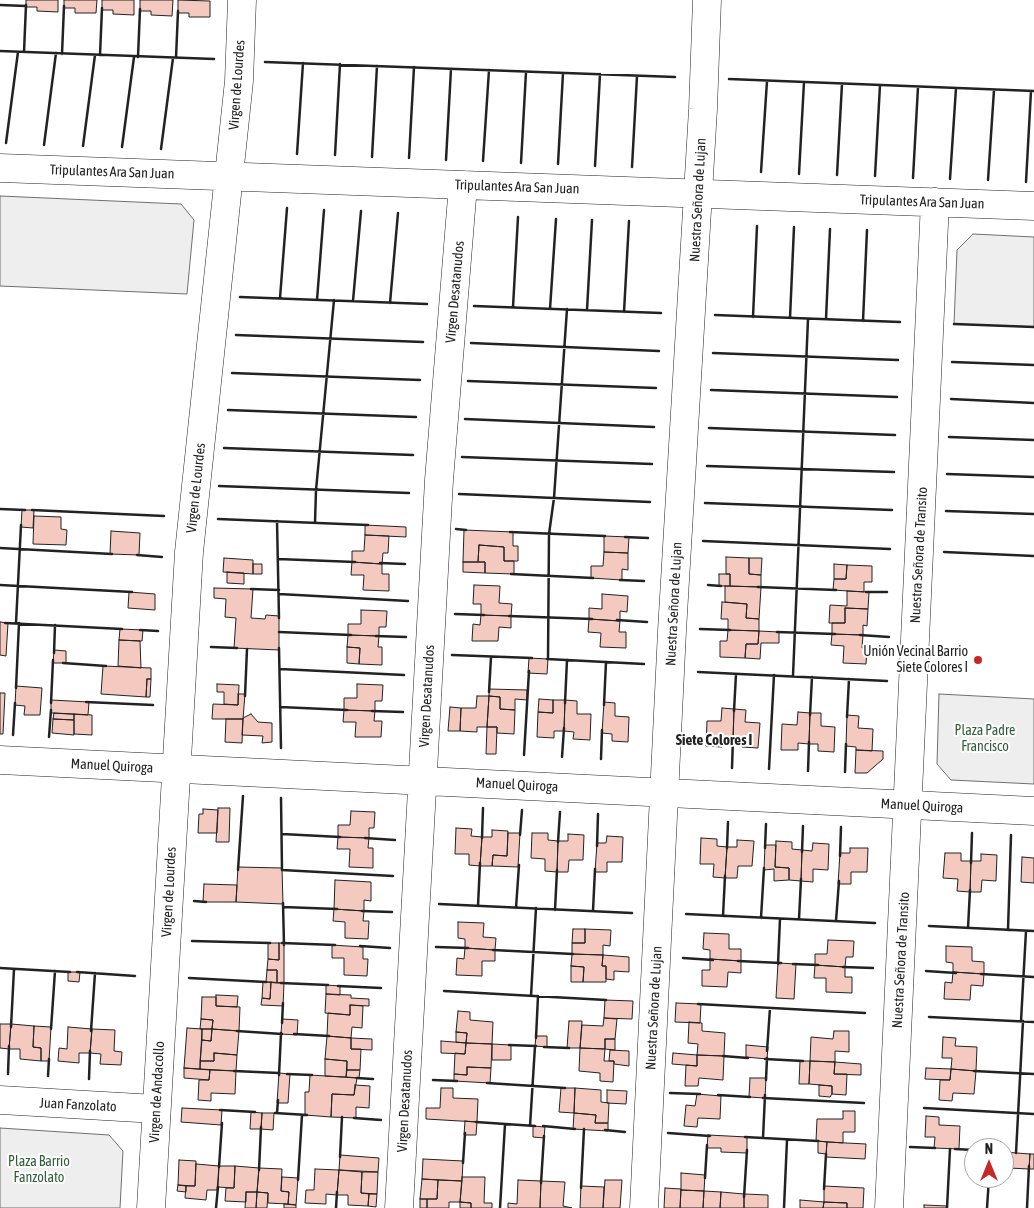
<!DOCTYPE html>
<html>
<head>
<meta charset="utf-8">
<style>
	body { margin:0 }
	#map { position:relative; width:1034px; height:1208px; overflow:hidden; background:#fff; font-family:"Asap Condensed",sans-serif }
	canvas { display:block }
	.north { position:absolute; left:964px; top:1138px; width:50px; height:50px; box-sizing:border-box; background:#fff; border:1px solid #a7a7a7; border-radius:50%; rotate:0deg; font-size:14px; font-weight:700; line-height:20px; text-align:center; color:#222 }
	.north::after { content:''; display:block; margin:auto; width:18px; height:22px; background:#c62828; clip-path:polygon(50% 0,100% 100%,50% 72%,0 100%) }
</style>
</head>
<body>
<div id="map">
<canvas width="1034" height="1208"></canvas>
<div class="north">N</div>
</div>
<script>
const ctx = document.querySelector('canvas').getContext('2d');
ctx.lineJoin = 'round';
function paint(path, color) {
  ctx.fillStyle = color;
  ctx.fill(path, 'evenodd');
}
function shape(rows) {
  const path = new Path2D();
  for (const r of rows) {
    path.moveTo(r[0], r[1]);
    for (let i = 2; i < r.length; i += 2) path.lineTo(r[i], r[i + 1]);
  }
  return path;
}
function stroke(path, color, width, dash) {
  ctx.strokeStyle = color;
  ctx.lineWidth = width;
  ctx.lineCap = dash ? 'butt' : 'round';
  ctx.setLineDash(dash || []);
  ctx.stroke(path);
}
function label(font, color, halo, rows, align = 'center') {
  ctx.font = font + ' "Asap Condensed",sans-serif';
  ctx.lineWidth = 4;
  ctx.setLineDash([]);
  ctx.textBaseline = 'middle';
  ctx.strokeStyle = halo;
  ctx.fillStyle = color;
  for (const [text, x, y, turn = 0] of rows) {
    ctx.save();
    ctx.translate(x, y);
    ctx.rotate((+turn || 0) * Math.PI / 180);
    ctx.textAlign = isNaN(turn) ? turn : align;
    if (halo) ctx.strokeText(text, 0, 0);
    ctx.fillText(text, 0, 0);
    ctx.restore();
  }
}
const green = shape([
	[0,196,181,204,194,220,187,294,0,286,0,196],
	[973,234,1034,237,1034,327,954,324,957,250,973,234],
	[939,694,1034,699,1034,784,951,780,937,764,939,694],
	[0,1128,109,1135,123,1151,120,1208,0,1208,0,1128]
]);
paint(green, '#eee');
stroke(green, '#6f6f6f', 1);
const building = shape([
	[26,0,58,0,58,12,37,11,37,7,26,7,26,0],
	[64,0,97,0,96,13,75,13,75,8,64,8,64,0],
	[102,0,134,0,134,15,113,14,113,10,102,10,102,0],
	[140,0,173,0,172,16,151,15,151,11,140,11,140,0],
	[178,0,210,1,210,17,189,17,189,13,178,13,178,0],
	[22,510,34,510,33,528,21,527,22,510],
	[34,516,61,517,61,529,67,530,66,545,33,544,34,516],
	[365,525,406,527,406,537,365,535,365,525],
	[464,530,513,532,513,546,518,546,518,561,504,561,504,547,479,545,478,562,463,562,464,530],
	[111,531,140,533,139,555,110,554,111,531],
	[365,535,389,536,388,553,383,553,382,564,352,562,352,551,364,551,365,535],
	[604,536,629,537,628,553,604,552,604,536],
	[479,545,504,547,504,561,514,561,514,574,485,573,485,562,478,562,479,545],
	[604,552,628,553,628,570,622,569,622,580,591,578,591,566,603,566,604,552],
	[726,557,749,558,749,574,761,575,761,587,730,586,730,574,726,574,726,557],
	[224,558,253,560,253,574,223,572,224,558],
	[749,558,762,558,761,575,749,574,749,558],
	[352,562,382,564,382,574,389,574,389,591,363,590,364,575,351,575,352,562],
	[463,562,485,562,485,573,463,572,463,562],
	[253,564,262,564,262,574,253,574,253,564],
	[834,564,847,565,846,579,834,579,834,564],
	[847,565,872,566,872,582,864,582,864,592,833,590,834,579,846,579,847,565],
	[227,572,244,573,244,584,227,583,227,572],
	[719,574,730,574,730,586,719,586,719,574],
	[474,585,500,586,499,603,512,604,511,616,481,615,481,604,473,604,474,585],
	[725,586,761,587,759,619,746,618,747,604,725,602,725,586],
	[214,588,253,589,251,618,265,619,266,615,279,616,279,650,234,648,236,618,225,617,226,599,214,598,214,588],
	[847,591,869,592,868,609,845,608,845,623,829,623,830,605,847,606,847,591],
	[129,592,155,594,155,610,128,608,129,592],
	[602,594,628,596,627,612,620,611,620,621,589,619,589,608,602,609,602,594],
	[722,602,747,604,746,618,759,619,759,631,728,630,728,619,721,619,722,602],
	[845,608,868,609,867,626,863,625,863,635,832,634,832,623,845,623,845,608],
	[361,610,387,611,386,627,379,627,379,636,348,635,348,624,361,624,361,610],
	[481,615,511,616,511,628,499,627,498,641,472,641,473,624,480,625,481,615],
	[589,619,620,621,619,632,626,632,626,648,600,647,601,633,588,632,589,619],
	[0,622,8,623,6,656,0,655,0,622],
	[120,629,143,630,142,641,119,640,120,629],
	[728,630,759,631,758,644,746,644,745,658,720,657,720,641,727,641,728,630],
	[759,631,779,632,779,643,761,643,760,659,745,658,746,644,758,644,759,631],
	[832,634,863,635,862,648,867,648,866,664,843,663,844,646,831,645,832,634],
	[348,635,379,636,378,647,382,647,382,665,359,664,360,648,347,647,348,635],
	[119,640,140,641,141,668,118,666,119,640],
	[347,647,360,648,359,664,347,663,347,647],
	[54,650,66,651,66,663,53,663,54,650],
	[529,658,548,659,547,674,528,673,529,658],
	[103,666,151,668,151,679,147,679,146,697,101,694,103,666],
	[147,679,151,679,150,697,146,697,147,679],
	[217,684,239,685,238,705,224,704,224,692,217,692,217,684],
	[357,684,383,685,382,701,375,701,375,711,344,710,344,698,357,698,357,684],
	[16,686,42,688,40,715,24,715,25,706,15,705,16,686],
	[489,689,527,690,527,700,515,699,515,710,500,709,500,697,489,696,489,689],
	[0,693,5,693,3,734,0,734,0,693],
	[238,694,245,694,243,719,212,719,213,704,238,705,238,694],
	[477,696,489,696,487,727,477,727,477,732,460,731,461,708,476,708,477,696],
	[489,696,500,697,500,709,515,710,514,734,497,733,497,727,487,727,489,696],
	[539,699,553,700,553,713,538,712,539,699],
	[51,700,89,702,88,715,51,713,51,700],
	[553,700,565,700,564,731,554,731,554,738,537,737,538,712,553,713,553,700],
	[565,700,577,701,577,714,591,714,590,740,573,739,574,732,564,731,565,700],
	[604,702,615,703,615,716,629,717,628,742,612,741,612,734,602,733,604,702],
	[450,707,461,708,460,731,448,731,450,707],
	[722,708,734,709,733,740,722,739,722,747,706,746,707,721,721,721,722,708],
	[734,709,746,710,745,722,760,723,758,748,742,747,743,740,733,740,734,709],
	[344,710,375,711,374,721,382,721,381,737,355,737,356,722,343,722,344,710],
	[798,712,810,713,809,744,798,743,798,750,781,750,782,724,797,725,798,712],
	[54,713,74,714,74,720,53,719,54,713],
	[810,713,821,713,821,726,835,727,834,752,818,751,818,744,809,744,810,713],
	[74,714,92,715,92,735,74,734,74,714],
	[251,714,258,722,272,723,272,742,262,743,263,736,242,735,243,718,251,714],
	[847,715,859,716,858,728,873,729,872,751,856,750,856,747,846,746,847,715],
	[53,719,74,720,74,735,52,733,53,719],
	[226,719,243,719,242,743,225,742,226,719],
	[487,727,497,727,496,754,486,754,487,727],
	[856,750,883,751,883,759,867,773,855,773,856,750],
	[218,808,230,808,229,842,216,842,218,808],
	[203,809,218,810,217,833,198,833,199,814,203,814,203,809],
	[351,811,375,812,374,828,369,828,369,838,338,837,338,825,350,825,351,811],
	[456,828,472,829,471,836,482,837,480,866,469,865,469,854,455,854,456,828],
	[492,830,508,831,507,856,493,855,492,866,480,866,482,837,492,837,492,830],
	[508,833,520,833,518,867,492,866,493,855,507,856,508,833],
	[532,833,548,833,548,840,558,841,557,872,545,871,545,859,531,858,532,833],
	[568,834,584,835,583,860,569,860,568,872,557,872,558,841,568,841,568,834],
	[607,836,623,837,622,862,607,862,607,872,595,872,597,843,606,843,607,836],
	[338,837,369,838,368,848,373,848,373,868,349,867,350,849,337,849,338,837],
	[701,838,717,839,717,846,727,847,725,878,713,877,714,864,700,864,701,838],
	[737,840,754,841,752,866,738,866,737,878,725,878,727,847,737,847,737,840],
	[776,841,792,842,792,849,802,850,801,881,789,880,789,868,775,867,776,841],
	[813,843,829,844,828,870,813,869,813,882,801,881,802,850,812,851,813,843],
	[765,845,776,845,775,867,789,868,789,880,774,881,774,869,764,870,765,845],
	[850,848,868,848,867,872,851,872,851,884,838,884,840,853,850,853,850,848],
	[945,853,961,853,961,861,971,861,970,892,957,891,958,879,943,878,945,853],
	[981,854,997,855,996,881,982,880,981,892,970,892,971,861,981,861,981,854],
	[1022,857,1034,858,1034,883,1021,882,1022,857],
	[238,867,282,868,283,904,236,902,238,867],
	[335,880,371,882,371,901,364,900,364,911,334,909,335,880],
	[204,884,237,885,236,902,203,902,204,884],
	[334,909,364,911,363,921,369,921,368,939,345,938,345,922,333,921,334,909],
	[458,922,484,923,483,937,496,938,495,950,465,948,465,939,458,938,458,922],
	[573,929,585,929,585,943,572,943,573,929],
	[585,929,611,930,610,946,603,945,603,955,572,954,572,943,585,943,585,929],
	[704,933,729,934,729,949,741,949,741,961,710,959,710,950,703,949,704,933],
	[828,940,854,941,853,957,846,957,845,967,815,965,815,954,827,954,828,940],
	[268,943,279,943,279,960,268,959,268,943],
	[279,943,284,943,284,983,277,983,277,970,267,970,268,959,279,960,279,943],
	[332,945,363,947,363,959,368,959,367,976,344,975,344,958,332,958,332,945],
	[946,946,972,947,972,961,984,962,984,974,953,972,953,963,946,962,946,946],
	[465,948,495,950,495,961,482,961,482,976,456,975,457,958,464,959,465,948],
	[572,954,603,955,602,966,606,966,606,982,583,982,584,967,571,966,572,954],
	[603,955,629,957,629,972,614,971,614,980,606,979,606,966,602,966,603,955],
	[710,959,741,961,741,973,728,972,727,987,702,986,702,970,710,970,710,959],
	[778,963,796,964,794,999,776,998,778,963],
	[815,965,845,967,845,977,852,977,852,993,826,992,826,978,814,978,815,965],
	[571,966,584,967,583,982,571,982,571,966],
	[267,970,277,970,277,983,266,982,267,970],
	[68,972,80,972,79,982,68,981,68,972],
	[953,972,984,974,983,986,971,985,970,1000,944,999,945,982,952,983,953,972],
	[263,982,271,982,270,999,262,998,263,982],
	[271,982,284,983,283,1006,261,1005,262,998,270,999,271,982],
	[326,985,340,986,340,995,326,994,326,985],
	[326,994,351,995,351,998,369,999,369,1006,350,1005,350,1015,325,1013,326,994],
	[216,995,238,996,237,1007,216,1006,216,995],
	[202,997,216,997,216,1006,240,1007,239,1031,212,1029,213,1020,201,1019,202,997],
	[605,1000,633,1001,632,1019,604,1018,605,1000],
	[676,1003,701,1004,700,1023,675,1022,676,1003],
	[350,1005,363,1006,362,1028,352,1027,351,1038,327,1036,328,1013,350,1015,350,1005],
	[458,1011,470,1012,470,1020,493,1022,492,1044,466,1043,467,1033,456,1032,458,1011],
	[604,1018,617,1019,615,1039,605,1039,605,1049,580,1048,582,1025,603,1026,604,1018],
	[201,1019,213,1020,212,1029,200,1029,201,1019],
	[282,1019,298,1020,297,1035,281,1034,282,1019],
	[569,1021,582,1021,580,1048,567,1048,569,1021],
	[689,1022,702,1023,702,1031,725,1033,724,1056,697,1055,698,1044,688,1043,689,1022],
	[0,1024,11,1024,9,1049,0,1048,0,1024],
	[11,1024,34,1026,33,1047,41,1048,41,1061,20,1059,20,1049,9,1049,11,1024],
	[34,1026,51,1027,49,1061,41,1061,41,1048,33,1047,34,1026],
	[68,1027,92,1029,90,1053,79,1053,79,1063,58,1061,59,1048,67,1049,68,1027],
	[187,1028,202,1029,200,1069,184,1068,187,1028],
	[92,1029,115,1030,114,1051,122,1052,121,1065,100,1064,101,1054,90,1053,92,1029],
	[202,1029,212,1029,211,1041,202,1040,202,1029],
	[212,1029,239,1031,237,1055,214,1053,214,1061,200,1061,202,1040,211,1041,212,1029],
	[834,1031,849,1031,849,1052,835,1051,835,1062,810,1061,811,1037,833,1039,834,1031],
	[456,1032,467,1033,466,1043,456,1042,456,1032],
	[327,1036,351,1038,351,1049,361,1049,360,1070,347,1070,347,1061,325,1059,327,1036],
	[536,1036,547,1036,547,1047,535,1046,536,1036],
	[943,1037,956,1038,955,1046,977,1047,976,1071,951,1069,952,1058,942,1058,943,1037],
	[351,1038,372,1039,372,1050,351,1049,351,1038],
	[605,1039,615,1039,615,1050,605,1049,605,1039],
	[441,1041,466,1043,465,1054,441,1053,441,1041],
	[466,1043,492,1044,491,1068,467,1067,467,1075,454,1074,455,1053,465,1054,466,1043],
	[492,1044,511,1045,511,1060,492,1060,492,1044],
	[746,1045,768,1047,767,1059,746,1057,746,1045],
	[580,1048,605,1049,604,1061,614,1061,613,1082,600,1081,600,1073,579,1071,580,1048],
	[610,1050,629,1051,629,1066,614,1064,614,1061,609,1061,610,1050],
	[214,1053,237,1055,236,1071,200,1069,200,1061,214,1061,214,1053],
	[673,1053,697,1055,697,1066,672,1064,673,1053],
	[697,1055,724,1056,723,1080,699,1078,698,1086,685,1086,686,1065,697,1066,697,1055],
	[325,1059,347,1061,346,1077,325,1076,325,1059],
	[800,1061,810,1061,809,1084,799,1084,800,1061],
	[810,1061,835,1062,834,1074,847,1074,846,1095,832,1094,832,1086,809,1084,810,1061],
	[835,1062,861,1064,861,1075,834,1074,835,1062],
	[467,1067,491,1068,490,1083,454,1081,454,1074,467,1075,467,1067],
	[184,1068,210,1070,209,1080,184,1078,184,1068],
	[926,1068,951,1069,950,1080,925,1079,926,1068],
	[951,1069,976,1071,974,1094,953,1093,952,1101,939,1100,940,1080,950,1080,951,1069],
	[210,1070,236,1071,235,1094,211,1093,211,1101,198,1100,199,1080,209,1080,210,1070],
	[347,1070,360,1070,359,1078,346,1077,347,1070],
	[279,1073,290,1074,288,1103,277,1103,279,1073],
	[310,1075,357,1078,354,1095,332,1094,331,1117,305,1115,305,1092,309,1092,310,1075],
	[750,1078,766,1078,765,1098,749,1097,750,1078],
	[355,1085,370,1086,369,1108,356,1107,356,1118,331,1117,332,1094,354,1095,355,1085],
	[819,1085,832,1086,832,1094,830,1097,819,1096,819,1085],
	[441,1088,453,1088,453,1098,478,1099,477,1122,426,1119,426,1108,440,1108,441,1088],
	[561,1088,575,1088,574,1113,559,1112,561,1088],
	[575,1088,601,1090,601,1102,609,1103,608,1123,595,1123,596,1115,574,1113,575,1088],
	[607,1090,627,1091,626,1104,607,1103,607,1090],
	[697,1094,721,1096,720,1119,698,1118,697,1127,684,1126,686,1105,695,1106,697,1094],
	[182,1108,222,1110,221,1125,181,1122,182,1108],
	[843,1111,855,1111,855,1132,843,1132,843,1143,816,1141,817,1119,843,1119,843,1111],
	[251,1112,262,1113,261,1129,250,1129,251,1112],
	[262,1113,274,1113,273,1130,261,1129,262,1113],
	[574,1113,596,1115,595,1123,608,1123,608,1131,573,1129,574,1113],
	[926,1116,939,1117,939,1125,960,1126,959,1149,934,1148,935,1137,925,1137,926,1116],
	[465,1121,477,1122,476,1135,464,1135,465,1121],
	[533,1126,545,1127,544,1138,533,1137,533,1126],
	[708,1135,747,1137,747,1153,721,1152,721,1148,707,1148,708,1135],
	[818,1141,827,1142,826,1154,818,1153,818,1141],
	[827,1142,866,1144,865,1159,826,1157,827,1142],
	[1004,1152,1030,1154,1029,1169,1009,1168,1009,1171,1004,1171,1004,1152],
	[1030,1154,1034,1154,1034,1169,1029,1169,1030,1154],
	[340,1155,379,1158,378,1172,339,1170,340,1155],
	[423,1159,463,1161,462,1181,422,1179,423,1159],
	[179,1160,196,1161,195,1186,178,1185,179,1160],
	[196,1164,219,1166,217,1190,207,1190,206,1200,185,1198,186,1186,195,1186,196,1164],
	[219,1166,235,1166,234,1188,218,1187,219,1166],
	[235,1166,259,1168,257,1192,246,1192,246,1202,225,1201,226,1188,234,1188,235,1166],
	[259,1168,282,1169,281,1191,289,1192,288,1204,268,1203,268,1193,257,1192,259,1168],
	[315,1169,339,1170,337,1195,326,1194,326,1204,305,1203,306,1190,314,1190,315,1169],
	[339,1170,362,1172,361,1193,369,1194,368,1206,348,1205,348,1195,337,1195,339,1170],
	[362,1172,378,1172,377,1194,361,1193,362,1172],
	[681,1173,705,1175,704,1191,681,1190,681,1173],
	[282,1177,298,1178,296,1205,288,1204,289,1192,281,1191,282,1177],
	[462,1177,485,1177,484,1203,492,1203,492,1208,471,1208,471,1203,460,1202,462,1177],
	[422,1179,438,1180,437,1199,420,1199,422,1179],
	[438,1180,462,1181,460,1202,449,1202,449,1208,427,1208,427,1199,437,1199,438,1180],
	[518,1180,541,1181,540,1208,508,1208,508,1203,517,1204,518,1180],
	[605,1180,622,1180,620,1208,603,1208,605,1180],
	[541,1181,565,1182,563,1206,572,1208,540,1208,541,1181],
	[178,1185,186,1186,186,1192,177,1191,178,1185],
	[581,1186,604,1187,603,1208,580,1208,581,1186],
	[824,1186,864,1188,863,1208,847,1208,847,1203,824,1202,824,1186],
	[665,1188,681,1189,680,1208,664,1208,665,1188],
	[681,1190,704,1191,703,1208,680,1208,681,1190],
	[704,1191,721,1192,720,1208,703,1208,704,1191],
	[246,1192,257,1192,256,1208,245,1208,246,1192],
	[257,1192,268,1193,267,1208,256,1208,257,1192],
	[721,1192,744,1194,744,1208,720,1208,721,1192],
	[369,1194,377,1194,376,1207,368,1206,369,1194],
	[744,1194,768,1195,768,1208,744,1208,744,1194],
	[420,1199,427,1199,427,1208,420,1208,420,1199],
	[800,1200,824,1202,823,1208,800,1208,800,1200],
	[460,1202,471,1203,471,1208,460,1208,460,1202],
	[824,1202,847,1203,847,1208,823,1208,824,1202],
	[284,1204,296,1205,296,1208,284,1208,284,1204],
	[924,1205,947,1206,947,1208,924,1208,924,1205]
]);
paint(building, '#f3c9c0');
stroke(building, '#222', 1);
const minor = shape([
	[0,168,1034,206],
	[0,760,1034,811],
	[0,1100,156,1109],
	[151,1208,189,552,239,81,242,0],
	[399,1208,439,480,463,185],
	[644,1208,672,631,703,109,707,0],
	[889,1208,935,202]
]);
stroke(minor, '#222', 29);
stroke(minor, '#fff', 28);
stroke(shape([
	[0,5,26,6],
	[0,51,214,59],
	[24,52,26,5],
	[62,54,64,6],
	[100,55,102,8],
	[138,57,140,9],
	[176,58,178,11],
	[265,62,675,77],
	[729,79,1034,91],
	[6,143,18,52],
	[44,145,56,53],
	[83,146,95,55],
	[122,147,134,57],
	[161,149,173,58],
	[297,154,303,63],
	[335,155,340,64],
	[372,157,377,66],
	[409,158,414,67],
	[446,160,451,69],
	[483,161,489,70],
	[521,163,526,72],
	[558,164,563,73],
	[595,166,600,74],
	[632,167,637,76],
	[761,172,767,81],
	[799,174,804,82],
	[837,175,842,84],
	[875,176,880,85],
	[913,178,918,87],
	[950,179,956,88],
	[988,180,994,90],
	[1026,182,1031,91],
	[240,297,427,304],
	[280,298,287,208],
	[317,300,324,210],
	[353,301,361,211],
	[390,303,398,213],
	[474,306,661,313],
	[513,307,518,217],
	[550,309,556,219],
	[587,310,592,220],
	[624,312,629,221],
	[715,315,900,322],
	[753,317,757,226],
	[790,318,794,227],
	[826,319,830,229],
	[863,321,867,230],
	[954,324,1034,327],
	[236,335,423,342],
	[471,343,659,351],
	[713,353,898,360],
	[952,362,1034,365],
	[232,373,420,380],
	[468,381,656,388],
	[711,390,897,397],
	[951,399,1034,403],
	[228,410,416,417],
	[465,419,654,427],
	[709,428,895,435],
	[949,437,1034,440],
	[224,448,413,455],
	[462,457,652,464],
	[707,466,894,472],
	[947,474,1034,477],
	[219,486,409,493],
	[459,494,650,502],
	[705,503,892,510],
	[0,509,25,510],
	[32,510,164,516],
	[946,511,1034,514],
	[218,519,368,525],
	[277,521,279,618],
	[315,523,316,490,334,300],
	[456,529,466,530],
	[510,532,605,536],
	[625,537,648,538],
	[703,541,890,549],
	[0,548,112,554],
	[944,552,1034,556],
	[137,555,162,557],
	[278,559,355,562],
	[380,563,405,564],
	[511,574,593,578],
	[620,580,644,581],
	[0,585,132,592],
	[708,585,721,586],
	[758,587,836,590],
	[251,589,279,590],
	[866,592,887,592],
	[279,594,408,601],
	[455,614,484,615],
	[509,616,592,619],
	[617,620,647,622],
	[5,623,122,629],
	[16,623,21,525],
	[700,629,730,630],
	[140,630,158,631],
	[279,632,351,635],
	[777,632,835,634],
	[860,635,889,637],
	[376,636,406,637],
	[211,647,237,648],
	[279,648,281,748],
	[54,653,55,625],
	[452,655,532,658],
	[547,659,644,664],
	[548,659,549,534,554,498,567,309],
	[63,663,106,666],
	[280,669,404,675],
	[698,672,887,681],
	[793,676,808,319],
	[16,688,19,623],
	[489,692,491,657],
	[245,696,247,649],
	[86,702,153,705],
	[51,703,53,660],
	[565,703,567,660],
	[604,705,606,662],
	[280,707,347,710],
	[372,711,403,712],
	[734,711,736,674],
	[810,715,812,677],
	[847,717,849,679],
	[13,735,15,703],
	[49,737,51,710],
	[524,755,529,671],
	[562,757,564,728],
	[601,759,602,730],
	[732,768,733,738],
	[769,769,774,675],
	[808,771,809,742],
	[845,772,846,744],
	[281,798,282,870],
	[282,834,340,837],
	[520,835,522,810],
	[365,838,395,840],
	[482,838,483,808],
	[558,842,560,812],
	[597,846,598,814],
	[727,848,728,822],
	[765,848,766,824],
	[802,852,803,826],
	[840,856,841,827],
	[971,863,972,833],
	[238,870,243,796],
	[282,870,393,876],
	[194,901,206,902],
	[283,903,284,945],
	[439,904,632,913],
	[478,906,480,863],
	[283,907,337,909],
	[516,908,519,865],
	[555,910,557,870],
	[362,911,392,912],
	[593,911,595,869],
	[686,914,875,923],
	[723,916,725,876],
	[761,918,764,868],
	[799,919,801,879],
	[836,921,839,881],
	[929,926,1034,931],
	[968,928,970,890],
	[1008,930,1011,835],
	[192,941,270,943],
	[282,943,335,945],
	[360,946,390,948],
	[436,947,468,948],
	[493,950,573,954],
	[683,958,713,960],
	[738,961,781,963],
	[778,964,780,919],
	[793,964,818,965],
	[843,967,873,968],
	[0,968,70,972],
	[926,971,956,973],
	[77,972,135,976],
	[981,974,1034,977],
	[189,978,266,982],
	[281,983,328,985],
	[338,986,381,988],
	[444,991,606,1000],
	[531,996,536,908],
	[698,1004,865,1013],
	[929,1017,1034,1022],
	[1021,1021,1026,931],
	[282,1023,283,1003],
	[11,1027,14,969],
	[51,1029,55,971],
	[91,1031,95,973],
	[237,1031,282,1034],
	[294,1034,329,1036],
	[536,1038,538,996],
	[509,1045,536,1046],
	[544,1047,569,1048],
	[767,1051,770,1008],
	[723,1056,748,1058],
	[765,1059,803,1061],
	[234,1071,279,1073],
	[974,1071,1034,1074],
	[8,1074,9,1046],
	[287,1074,312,1075],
	[279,1075,281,1033],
	[48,1076,49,1059],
	[357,1078,373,1079],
	[89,1079,90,1051],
	[433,1080,457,1081],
	[766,1080,767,1058],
	[487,1083,565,1088],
	[670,1093,700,1094],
	[718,1095,750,1097],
	[763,1098,864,1103],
	[924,1108,1034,1114],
	[220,1110,255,1112],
	[275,1113,307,1115],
	[277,1113,278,1100],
	[354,1118,381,1120],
	[476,1122,535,1126],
	[530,1126,535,1046],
	[543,1126,575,1129],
	[605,1130,625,1132],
	[668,1133,710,1136],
	[745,1137,818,1141],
	[763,1138,765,1095],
	[910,1147,935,1148],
	[955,1149,974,1150],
	[1016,1153,1023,1021],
	[340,1157,342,1117],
	[463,1163,465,1133],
	[219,1167,222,1123],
	[259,1170,261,1127],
	[705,1178,707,1145],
	[298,1180,302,1115],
	[541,1183,544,1136],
	[581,1188,584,1129],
	[824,1189,826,1154],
	[744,1197,747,1150],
	[216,1208,218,1187],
	[336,1208,337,1192],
	[500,1208,505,1124],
	[784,1208,787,1140],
	[947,1208,950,1149],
	[987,1208,989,1178],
	[1027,1208,1029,1166]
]), '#222', 2.5);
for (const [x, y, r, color] of [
	[978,660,5,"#c62828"]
]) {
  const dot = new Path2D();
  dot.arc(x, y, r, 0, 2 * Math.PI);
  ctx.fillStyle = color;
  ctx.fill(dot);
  stroke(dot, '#fff', 2);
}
label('14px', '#222', '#fff', [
	["Virgen de Lourdes",237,85,-86],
	["Tripulantes Ara San Juan",112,172,2],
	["Tripulantes Ara San Juan",517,187,2],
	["Nuestra Señora de Lujan",698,200,-87],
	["Tripulantes Ara San Juan",922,202,2],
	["Virgen Desatanudos",455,292,-85],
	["Virgen de Lourdes",196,488,-84],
	["Nuestra Señora de Transito",919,555,-87],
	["Nuestra Señora de Lujan",674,604,-87],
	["Virgen Desatanudos",427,696,-87],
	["Manuel Quiroga",112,766,3],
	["Manuel Quiroga",517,785,3],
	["Manuel Quiroga",922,806,3],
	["Virgen de Lourdes",169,892,-87],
	["Nuestra Señora de Transito",901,960,-87],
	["Nuestra Señora de Lujan",654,1008,-87],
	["Virgen de Andacollo",157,1092,-87],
	["Virgen Desatanudos",405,1101,-87],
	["Juan Fanzolato",78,1105,3]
]);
label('14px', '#222', '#fff', [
	["Unión Vecinal Barrio",968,652],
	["Siete Colores I",968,668]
], 'right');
label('14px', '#2f5e38', '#fff', [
	["Plaza Padre",985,731],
	["Francisco",985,747],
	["Plaza Barrio",39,1162],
	["Fanzolato",39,1178]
]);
label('bold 15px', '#222', '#fff', [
	["Siete Colores I",714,740]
]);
</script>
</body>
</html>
